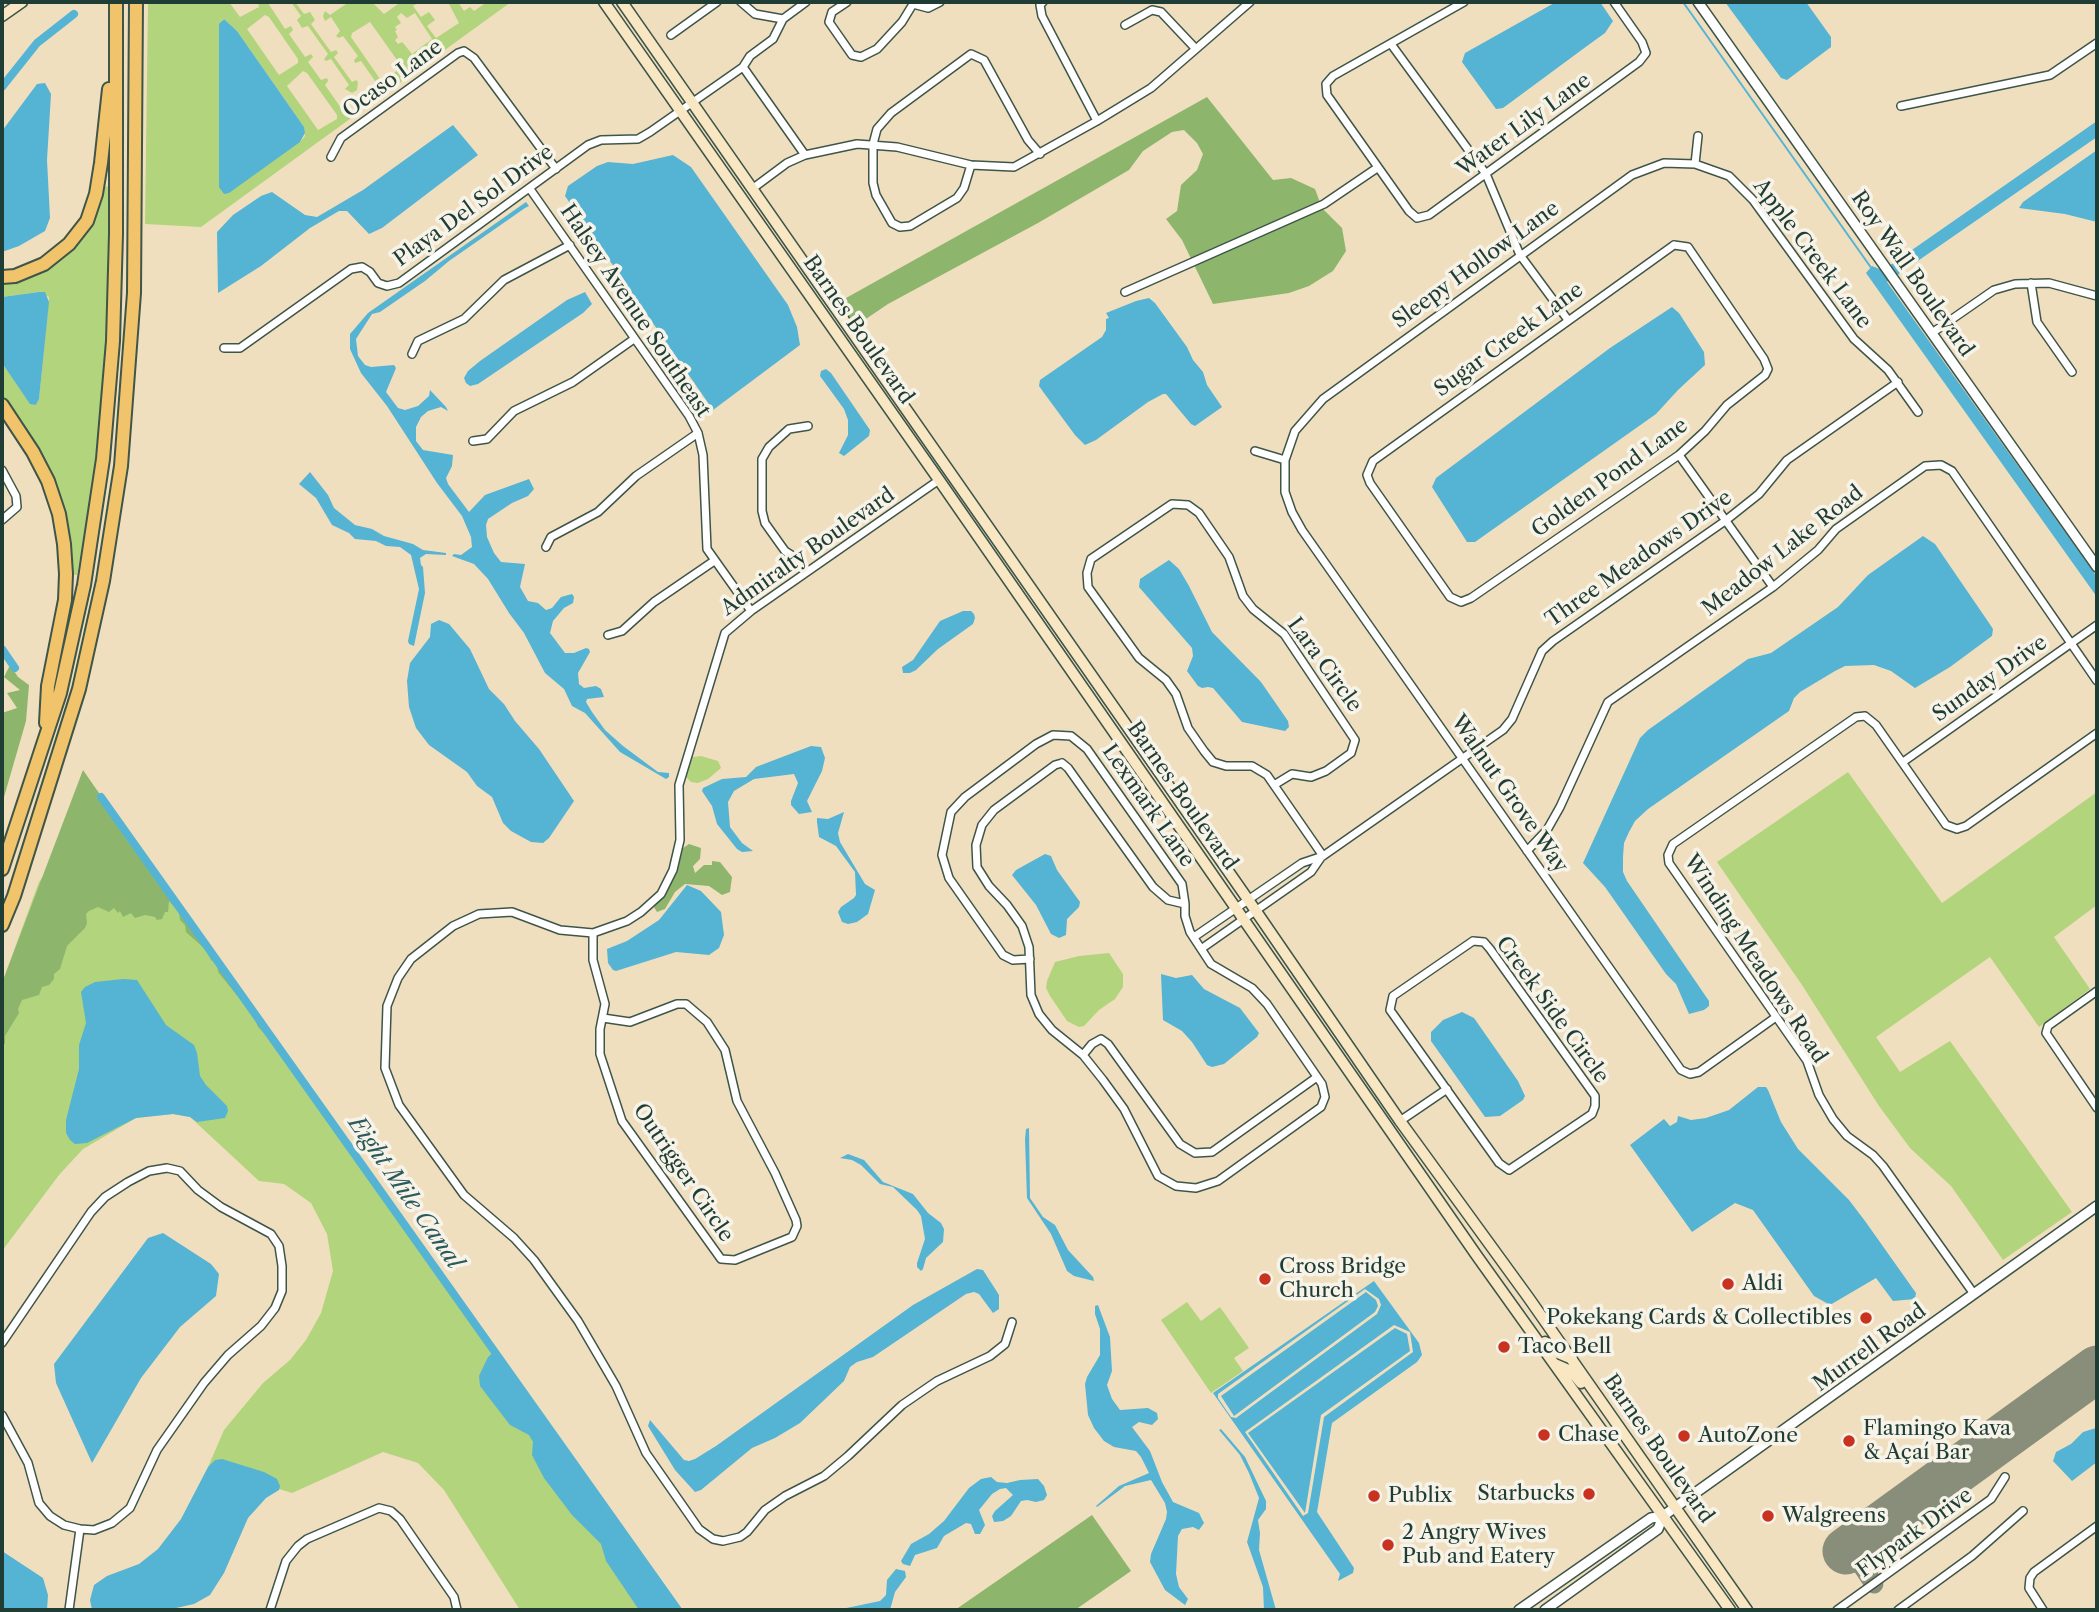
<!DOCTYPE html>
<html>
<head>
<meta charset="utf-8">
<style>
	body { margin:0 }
	#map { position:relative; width:2099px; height:1612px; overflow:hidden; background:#f0dfbf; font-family:"Libre Caslon Text",serif }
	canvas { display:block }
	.frame { position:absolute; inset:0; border:4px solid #1f3d34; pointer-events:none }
</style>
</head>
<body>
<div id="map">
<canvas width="2099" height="1612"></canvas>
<div class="frame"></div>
</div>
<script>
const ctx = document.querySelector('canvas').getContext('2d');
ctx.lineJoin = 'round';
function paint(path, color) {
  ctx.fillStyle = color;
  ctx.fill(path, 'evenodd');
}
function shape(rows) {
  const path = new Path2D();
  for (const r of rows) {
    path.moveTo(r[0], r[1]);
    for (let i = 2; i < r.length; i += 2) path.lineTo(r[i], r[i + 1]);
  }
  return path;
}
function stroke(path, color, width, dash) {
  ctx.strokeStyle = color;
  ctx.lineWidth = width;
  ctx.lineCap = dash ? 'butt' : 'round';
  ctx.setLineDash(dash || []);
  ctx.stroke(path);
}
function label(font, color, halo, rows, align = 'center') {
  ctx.font = font + ' "Libre Caslon Text",serif';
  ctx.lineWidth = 7;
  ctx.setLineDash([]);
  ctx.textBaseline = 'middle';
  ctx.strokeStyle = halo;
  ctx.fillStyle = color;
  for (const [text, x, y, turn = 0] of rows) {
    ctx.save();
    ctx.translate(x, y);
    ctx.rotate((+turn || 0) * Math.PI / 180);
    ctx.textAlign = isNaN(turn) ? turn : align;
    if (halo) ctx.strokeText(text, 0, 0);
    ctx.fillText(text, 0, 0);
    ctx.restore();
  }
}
paint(shape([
	[148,2,229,2,240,17,259,7,258,2,269,2,268,3,285,29,291,26,293,30,289,34,305,57,311,54,313,57,308,62,321,80,327,78,328,81,325,85,341,108,347,105,352,111,375,94,372,89,378,85,361,61,355,63,354,60,358,56,343,36,339,38,336,36,340,31,331,17,325,21,323,16,325,11,330,15,349,2,372,2,384,14,401,2,419,2,413,6,421,17,429,12,435,20,427,26,436,38,459,23,448,2,458,2,464,11,470,7,474,11,487,2,511,2,201,227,145,224],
	[401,13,407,18,415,13,432,39,412,54,404,44,402,42,398,44,395,40,398,37,395,31,397,30,395,27,401,23,397,17],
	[265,15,269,17,298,59,298,63,279,75,247,29],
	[224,19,237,31,304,127,305,136,300,142,222,20],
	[370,22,402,67,385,80,380,79,351,37,352,33],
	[303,71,307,73,337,115,337,119,318,130,287,86],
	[291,2,295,2,304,14,310,12,315,20,311,24,331,52,336,50,338,53,334,57,352,82,356,80,358,82,357,90,352,93,345,89,349,85,331,59,326,61,324,59,328,54,308,26,302,28,297,20,301,16],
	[102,186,110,187,109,253,104,386,90,503,77,575,69,574,65,528,2,399,2,363,30,403,36,405,39,399,49,297,39,292,2,297,2,283,43,271,75,245],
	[701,756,718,761,721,768,708,779,698,783,691,782,686,777,692,757],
	[1848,772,1942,903,2097,792,2097,905,2054,937,2090,989,2039,1027,1990,957,1876,1037,1900,1072,1950,1041,2072,1212,2003,1260,1951,1186,1910,1148,1879,1106,1802,985,1717,862],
	[101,797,299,1080,677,1610,520,1610,444,1490,418,1463,383,1452,292,1493,208,1467,224,1430,263,1383,290,1360,306,1340,321,1313,333,1271,327,1234,311,1203,284,1184,259,1181,190,1117,173,1114,136,1118,83,1149,59,1175,2,1251,2,983,39,882],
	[1109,953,1123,974,1123,987,1115,999,1099,1010,1084,1026,1079,1027,1067,1021,1050,996,1046,988,1047,981,1055,962,1079,956],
	[1187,1302,1201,1321,1220,1307,1249,1348,1234,1358,1243,1371,1211,1393,1161,1320]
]), '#b2d47c');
paint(shape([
	[1207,97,1273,180,1291,178,1315,189,1322,208,1342,228,1346,251,1333,271,1309,286,1289,293,1213,304,1182,240,1166,219,1177,211,1181,185,1197,170,1203,154,1197,143,1184,130,1172,132,1143,151,1129,170,1038,223,888,304,854,327,837,303],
	[10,665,18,677,29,685,26,721,2,804,2,713,17,708,7,693,20,690,4,677],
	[83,770,270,1039,258,1027,253,1015,218,972,217,964,211,960,206,950,186,932,185,925,180,920,179,912,169,901,168,912,165,912,162,919,157,920,155,917,145,915,135,918,131,913,123,917,120,911,118,913,114,908,109,912,98,907,89,911,86,914,87,923,85,928,67,946,60,969,54,974,54,979,49,985,42,987,39,995,22,1000,18,1009,19,1013,5,1036,5,1044,2,1046,2,983],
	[689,844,701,848,700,859,693,866,695,873,704,865,712,865,712,861,720,862,732,877,730,892,722,895,709,886,685,884,675,892,665,909,657,912,654,907,668,890,678,868,683,848],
	[1092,1515,1131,1571,1075,1610,955,1610]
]), '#8db66c');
paint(shape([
	[1556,2,1600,2,1613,21,1605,33,1587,46,1503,108,1496,109,1462,62,1465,53],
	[1725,2,1806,2,1831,37,1831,47,1787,80,1781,78],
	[224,19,237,31,304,127,305,133,300,142,229,193,224,194,219,187,219,24],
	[45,83,51,94,47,160,50,218,45,231,19,246,2,252,2,131,37,84],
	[2097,121,2097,137,1896,276,1889,266],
	[453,125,478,155,382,228,369,234,347,211,339,211,310,228,261,266,218,293,217,232,233,215,261,196,272,192,305,215,317,217,363,190],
	[2097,150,2097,222,2065,214,2019,208,2023,202],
	[673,155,691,167,788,305,797,327,800,345,713,410,565,196,568,186,597,166,608,162,633,164],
	[526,202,529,206,525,208,449,261,425,281,380,312,372,314,356,339,358,356,365,365,371,367,394,365,396,368,386,392,398,408,405,410,418,406,429,396,430,390,446,407,448,411,441,407,428,411,421,417,416,427,416,441,423,450,453,455,452,466,446,478,448,484,469,512,485,495,529,479,534,489,528,496,512,503,488,519,486,525,487,537,494,553,501,562,525,564,520,587,528,601,538,603,546,610,552,608,561,597,572,594,574,597,573,603,564,608,553,621,550,633,565,653,574,653,586,648,589,649,590,652,578,673,579,684,584,688,596,686,601,689,604,697,587,699,586,702,592,712,605,730,623,746,658,772,669,773,669,777,666,779,620,752,585,713,572,706,564,689,545,673,524,633,509,613,488,579,474,564,452,556,454,554,461,555,472,547,471,537,462,516,437,483,387,406,361,373,350,349,350,334,368,313],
	[1872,266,1882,270,1889,280,1887,282,2097,577,2097,597,1866,273],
	[39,292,45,292,49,302,39,399,36,405,30,404,2,363,2,297],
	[585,292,592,304,583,313,478,384,470,386,466,383,464,378,468,371,480,361,567,300],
	[1149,298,1155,303,1187,347,1193,360,1203,372,1207,385,1222,407,1195,426,1191,424,1166,394,1163,394,1148,402,1096,440,1085,445,1075,435,1044,393,1039,386,1040,380,1102,337,1106,330,1106,319,1109,318,1106,313,1136,301],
	[1672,307,1679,313,1704,352,1705,365,1678,390,1656,414,1475,542,1467,542,1432,487,1436,478,1610,348],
	[826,369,831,373,870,430,869,436,844,456,839,453,848,435,848,420,844,409,820,376,821,371],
	[310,472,328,495,334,508,355,525,372,529,384,536,413,544,423,550,446,553,446,555,426,554,420,558,421,565,423,567,425,593,414,646,409,644,408,641,419,589,411,555,400,547,386,546,376,541,355,539,349,533,332,525,316,498,299,484],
	[1923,536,1935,544,1987,620,1993,629,1992,636,1950,667,1915,688,1891,671,1874,665,1845,666,1835,671,1800,692,1794,698,1789,711,1648,809,1635,821,1629,832,1624,843,1623,857,1623,872,1627,881,1709,1001,1709,1006,1704,1010,1689,1014,1676,984,1666,974,1605,887,1583,863,1640,738,1648,730,1748,659,1771,653,1838,607,1868,575],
	[1169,560,1179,569,1189,586,1212,632,1261,682,1288,721,1289,727,1285,731,1242,722,1213,688,1208,687,1202,688,1198,686,1187,671,1193,656,1192,648,1139,587,1140,579],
	[963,611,971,611,974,614,975,618,973,624,938,649,916,670,910,673,903,673,902,667,913,660,940,621],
	[439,620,449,624,470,649,489,689,504,704,515,721,539,749,574,801,549,838,543,843,531,842,511,831,503,823,492,797,477,786,467,772,429,745,416,728,409,707,407,681,410,663,430,637,431,624],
	[811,746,821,747,825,758,822,771,807,801,812,812,799,814,791,805,791,801,798,783,794,774,754,779,734,791,728,802,730,827,742,843,753,851,742,852,737,849,717,824,712,806,702,791,703,788,722,779,746,777,756,767],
	[844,812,838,833,840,842,865,884,875,890,868,914,857,922,848,924,842,922,838,912,841,907,854,898,856,895,855,872,836,846,819,837,817,822,817,818,828,819],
	[1045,854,1051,856,1057,870,1080,902,1079,907,1067,919,1066,935,1059,938,1051,934,1036,905,1012,875,1016,870],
	[687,885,701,891,721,912,724,935,719,948,709,955,676,952,616,971,613,970,608,963,607,949,627,941,659,920],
	[1161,974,1176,978,1192,975,1204,989,1240,1008,1259,1033,1257,1037,1224,1064,1212,1067,1207,1065,1192,1042,1182,1031,1163,1020],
	[123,979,137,980,166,1025,194,1045,197,1053,200,1076,206,1085,227,1106,228,1111,225,1118,197,1122,190,1117,173,1114,136,1118,87,1143,75,1144,70,1140,66,1133,66,1120,79,1069,79,1045,86,1023,81,992,85,987,95,982],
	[1462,1012,1474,1018,1518,1081,1525,1096,1523,1100,1500,1116,1485,1117,1431,1041,1431,1032,1443,1020],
	[1758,1087,1766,1087,1768,1090,1781,1122,1798,1149,1849,1200,1865,1221,1916,1293,1915,1299,1893,1301,1876,1278,1830,1305,1814,1296,1753,1210,1735,1203,1692,1232,1630,1145,1664,1119,1670,1126,1677,1122,1678,1116,1691,1120,1706,1118,1729,1110],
	[1029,1128,1030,1198,1043,1217,1055,1225,1068,1250,1093,1277,1094,1281,1074,1276,1067,1271,1051,1234,1027,1198,1025,1139,1026,1129],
	[848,1154,864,1160,883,1182,913,1194,928,1213,941,1223,944,1229,943,1242,926,1258,923,1269,921,1271,917,1267,917,1263,925,1239,921,1216,917,1210,893,1187,880,1184,861,1165,852,1160,840,1158],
	[163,1233,211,1264,219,1274,216,1296,180,1327,141,1378,92,1463,56,1383,54,1364,148,1238],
	[977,1269,983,1270,999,1295,999,1309,993,1313,979,1294,974,1292,966,1294,873,1357,857,1362,850,1367,844,1381,800,1423,775,1438,752,1448,701,1490,695,1492,675,1470,648,1426,650,1420,684,1460,689,1461,695,1459,716,1446,913,1305],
	[1374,1281,1419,1343,1422,1355,1417,1362,1332,1423,1317,1512,1354,1568,1353,1573,1338,1581,1340,1574,1213,1393],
	[1365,1289,1379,1299,1381,1305,1377,1314,1236,1418,1231,1417,1218,1398,1218,1394],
	[1394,1325,1410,1332,1413,1352,1324,1417,1308,1513,1303,1516,1245,1432],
	[1366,1292,1376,1300,1378,1306,1375,1312,1234,1416,1221,1396],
	[1098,1305,1110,1337,1112,1371,1107,1385,1112,1399,1120,1410,1148,1408,1157,1413,1158,1419,1152,1425,1139,1422,1132,1427,1150,1451,1162,1482,1173,1502,1199,1513,1204,1523,1199,1530,1193,1527,1182,1529,1178,1536,1176,1574,1179,1587,1188,1599,1185,1605,1165,1590,1150,1562,1151,1554,1166,1519,1167,1512,1165,1503,1151,1480,1125,1486,1097,1507,1096,1506,1119,1486,1149,1473,1141,1457,1136,1451,1114,1447,1104,1441,1094,1428,1088,1415,1085,1384,1087,1377,1100,1355,1100,1329,1095,1314,1095,1306],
	[1395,1328,1407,1334,1410,1351,1321,1415,1305,1513,1248,1433],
	[494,1352,678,1610,639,1610,606,1561,601,1544,572,1515,544,1478,532,1455,533,1442,529,1435,510,1425,480,1386,479,1376,488,1357],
	[2096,1428,2097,1462,2072,1481,2053,1461,2056,1452,2071,1444,2083,1432],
	[1221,1429,1245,1457,1266,1501,1266,1509,1258,1520,1260,1533,1259,1550,1276,1610,1264,1610,1263,1587,1247,1542,1259,1498,1249,1473,1240,1455,1219,1430],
	[222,1459,264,1472,277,1479,280,1486,279,1490,266,1498,248,1518,224,1573,210,1595,194,1604,167,1610,92,1610,90,1600,94,1585,107,1576,139,1564,158,1549,181,1519,208,1467,215,1460],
	[991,1477,997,1482,1007,1483,1020,1480,1038,1479,1044,1486,1047,1495,1044,1500,1036,1502,1027,1500,1021,1501,1011,1516,1003,1521,994,1522,992,1516,995,1511,1013,1495,1006,1488,1000,1489,992,1494,979,1510,985,1525,980,1534,975,1534,971,1524,966,1523,944,1536,937,1548,915,1555,910,1566,903,1564,901,1561,911,1544,929,1534,944,1521,969,1488,981,1479],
	[2,1551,43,1578,48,1595,47,1610,2,1610],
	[896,1569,905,1571,906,1577,895,1592,890,1610,837,1610,880,1601,886,1595,887,1580]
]), '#55b3d3');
stroke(shape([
	[1683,2,1872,269]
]), '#55b3d3', 2);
stroke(shape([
	[2,87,37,43,74,14],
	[2,649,15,668],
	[101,797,678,1610]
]), '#55b3d3', 8);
stroke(shape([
	[1850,1548,1874,1584]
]), '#888e7a', 19);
stroke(shape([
	[1846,1551,2097,1369]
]), '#888e7a', 47);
const minor = shape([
	[741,2,755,14,783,19,806,2],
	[847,2,832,12,829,22,852,55,861,57,877,49,902,22,913,4,912,2],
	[1043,2,1040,5,1042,16,1097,121],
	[1464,2,1333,76,1326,84,1327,95,1409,211,1417,218,1429,215,1639,62,1646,53,1642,42,1614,2],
	[913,4,928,8,940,2],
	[1125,25,1152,10,1161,12,1195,48],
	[671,35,717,2],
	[1391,44,1486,174,1520,255,1568,320],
	[743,67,805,155],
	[1901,106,2050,75,2097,43],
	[331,157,341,138,458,53,464,51,474,58,556,169],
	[1695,164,1698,136],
	[971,165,964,188,957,198,910,226,900,227,892,223,876,195,873,183,873,144,877,129,891,113,971,54,984,60,1028,140,1040,154],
	[530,189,689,416,698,433,703,455,707,549,751,611],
	[752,189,787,163,805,155,857,144,897,147,971,165,1014,167,1097,121,1151,88,1250,2],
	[1674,245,1688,247,1764,359,1768,369,1765,375,1727,405,1705,431,1679,455,1471,598,1461,602,1450,597,1370,483,1367,475,1373,461,1674,245],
	[2031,283,2037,322,2072,372],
	[1125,292,1324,204,1377,168],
	[1932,333,1994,290,2015,284,2049,283,2097,296],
	[224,348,240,348,351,269,362,267,370,272,378,283,387,286,399,283,588,145,601,140,638,139,650,132,743,67,750,56,773,39,783,19],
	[412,354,418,341,464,319,504,280,570,245],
	[473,441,487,439,514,411,573,382,634,339],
	[1255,451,1285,460],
	[1679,455,1773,587],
	[2,470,16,496,17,507,2,520],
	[939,480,751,611,725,633,679,785,680,840,673,870,661,894,641,912,627,921,593,933,560,930,512,912,479,914,453,926,411,959,398,978,387,1006,385,1068,399,1105,464,1195,514,1238,534,1260,578,1321,616,1386,646,1453,699,1529,713,1539,723,1541,740,1537,747,1532,765,1510,785,1496,824,1476,848,1456,902,1405,937,1381,990,1356,1005,1344,1012,1322],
	[546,547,551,537,598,512,636,476,698,433],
	[806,571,796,558,785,551,765,523,762,511,762,459,769,447,789,429,808,426],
	[608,635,622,631,654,602,714,561],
	[1903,762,2097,625],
	[1062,763,1068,768,1153,887,1168,900,1185,904,1185,916,1190,932,1211,964,1252,988,1267,1004,1322,1084,1325,1097,1321,1107,1218,1181,1196,1188,1176,1186,1158,1176,1124,1109,1103,1080,1083,1055,1052,1030,1039,1014,1031,995,1029,947,1022,926,1007,905,989,886,977,867,976,845,982,825,994,810,1055,765,1062,763],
	[1274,785,1292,774,1311,777,1326,771,1351,753,1355,740,1284,634,1253,609,1243,596,1229,557,1199,513,1188,505,1172,504,1091,559,1087,573,1088,587,1139,658,1166,680,1176,694,1188,728,1204,751,1213,762,1226,766,1252,766,1267,775,1323,856],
	[1527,851,1547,830,1560,807,1608,702,1773,587,1818,550,1836,529,1925,466,1941,465,1952,471,2097,681],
	[593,933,593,960,605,1004,600,1029,600,1054,622,1121,721,1259,735,1260,792,1237,797,1226,796,1220,775,1173,737,1101,725,1050,707,1022,686,1004,677,1004,630,1022,603,1018],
	[1194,937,1302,863,1323,856,1503,730,1512,719,1542,651,1553,641,1725,521,1759,494,1787,460,1898,382],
	[1473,941,1484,942,1490,949,1595,1096,1595,1106,1592,1114,1509,1170,1499,1163,1390,1010,1393,996,1473,941],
	[1201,949,1311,872,1322,856],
	[1030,959,1013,960,1003,955,949,878,942,855,951,812,965,797,1036,744,1053,735,1071,736,1087,749,1182,884,1185,904],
	[2097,991,2048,1026,2046,1033,2097,1108],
	[1776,1017,1699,1072,1690,1074,1681,1070,1302,530,1292,512,1285,492,1285,460,1295,431,1323,399,1632,175,1664,163,1695,164,1729,176,1753,200,1854,339,1888,370,1918,412],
	[1083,1055,1092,1044,1101,1039,1108,1044,1180,1144,1195,1153,1212,1152,1317,1077],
	[1400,1121,1447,1089],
	[1974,1294,1883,1166,1873,1155,1847,1136,1833,1119,1819,1095,1807,1061,1669,863,1668,855,1673,844,1856,717,1865,716,1876,725,1946,825,1957,829,1966,826,2097,733],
	[2,1343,91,1212,105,1197,128,1182,149,1171,167,1168,180,1171,198,1190,221,1207,271,1234,279,1246,282,1266,282,1291,275,1308,261,1326,228,1355,204,1383,157,1450,130,1508,112,1523,94,1530,80,1529,64,1525,50,1516,39,1503,28,1463,2,1415],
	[69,1610,80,1529],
	[270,1610,286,1561,298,1546,307,1539,379,1508,391,1511,400,1519,454,1597,457,1610],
	[1837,1610,1991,1499,2005,1477],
	[1898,1610,1972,1556,2023,1511],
	[2043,1610,2029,1588,2030,1578,2034,1572,2097,1526]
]);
const tertiary = shape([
	[1698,2,2097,567],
	[1519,1610,1651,1518,1663,1516,2097,1206],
	[1545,1610,1658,1529,1663,1516]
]);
const secondary = shape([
	[604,2,939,480,1477,1256,1730,1610],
	[622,2,1249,901,1400,1121,1528,1297,1747,1610],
	[2,16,22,2],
	[1545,1342,1553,1351,1572,1359],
	[1555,1364,1571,1371,1581,1383]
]);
const motorway = shape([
	[2,277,15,276,44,264,69,244,87,221,96,194,101,163,109,89],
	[2,405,33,452,48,481,59,514,64,544,66,574,65,600,48,686,46,723],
	[2,869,60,693,84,585,103,459,113,341,116,234,116,2],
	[2,925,14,896,79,689,103,581,121,466,134,293,136,2]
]);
stroke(minor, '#3e5549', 10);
stroke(tertiary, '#3e5549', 12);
stroke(secondary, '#3e5549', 13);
stroke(motorway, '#3e5549', 16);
stroke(minor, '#fff', 7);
stroke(tertiary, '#fff', 9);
stroke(secondary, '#f9e7c3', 10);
stroke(motorway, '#f1c36a', 12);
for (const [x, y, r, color] of [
	[1265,1279,7,"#c8321e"],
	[1728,1284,7,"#c8321e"],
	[1866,1318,7,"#c8321e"],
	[1504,1347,7,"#c8321e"],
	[1544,1435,7,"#c8321e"],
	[1684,1436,7,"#c8321e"],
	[1849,1441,7,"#c8321e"],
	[1589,1494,7,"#c8321e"],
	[1374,1496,7,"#c8321e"],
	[1768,1516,7,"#c8321e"],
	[1388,1545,7,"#c8321e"]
]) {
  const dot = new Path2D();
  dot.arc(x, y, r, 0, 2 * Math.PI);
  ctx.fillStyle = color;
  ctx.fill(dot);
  stroke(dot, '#f7f3e8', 2.5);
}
label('21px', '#1f3d34', '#f7f3e8', [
	["Ocaso Lane",393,79,-36],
	["Water Lily Lane",1524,125,-36],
	["Playa Del Sol Drive",474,206,-36],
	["Apple Creek Lane",1812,254,53],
	["Sleepy Hollow Lane",1476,265,-36],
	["Roy Wall Boulevard",1912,274,55],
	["Halsey Avenue Southeast",635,311,56],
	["Barnes Boulevard",858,330,55],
	["Sugar Creek Lane",1509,340,-36],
	["Golden Pond Lane",1610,478,-36],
	["Meadow Lake Road",1783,551,-38],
	["Admiralty Boulevard",808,552,-35],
	["Three Meadows Drive",1639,559,-35],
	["Lara Circle",1324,665,54],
	["Sunday Drive",1990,679,-35],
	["Walnut Grove Way",1509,794,55],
	["Barnes Boulevard",1182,796,55],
	["Lexmark Lane",1148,806,55],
	["Winding Meadows Road",1755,959,57],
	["Creek Side Circle",1552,1010,54],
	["Outrigger Circle",683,1173,56],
	["Murrell Road",1870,1348,-36],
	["Barnes Boulevard",1658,1449,55],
	["Flypark Drive",1915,1533,-36]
]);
label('21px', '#1f3d34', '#f7f3e8', [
	["Cross Bridge",1279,1267],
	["Church",1279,1291],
	["Aldi",1742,1284],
	["Pokekang Cards & Collectibles",1852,1318,"right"],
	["Taco Bell",1518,1347],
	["Flamingo Kava",1863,1429],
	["& Açaí Bar",1863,1453],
	["Chase",1558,1435],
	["AutoZone",1698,1436],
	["Starbucks",1575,1494,"right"],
	["Publix",1388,1496],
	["Walgreens",1782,1516],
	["2 Angry Wives",1402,1533],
	["Pub and Eatery",1402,1557]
], 'left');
label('italic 23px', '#2c5a5c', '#f7f3e8', [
	["Eight Mile Canal",405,1193,55]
]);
</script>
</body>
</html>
